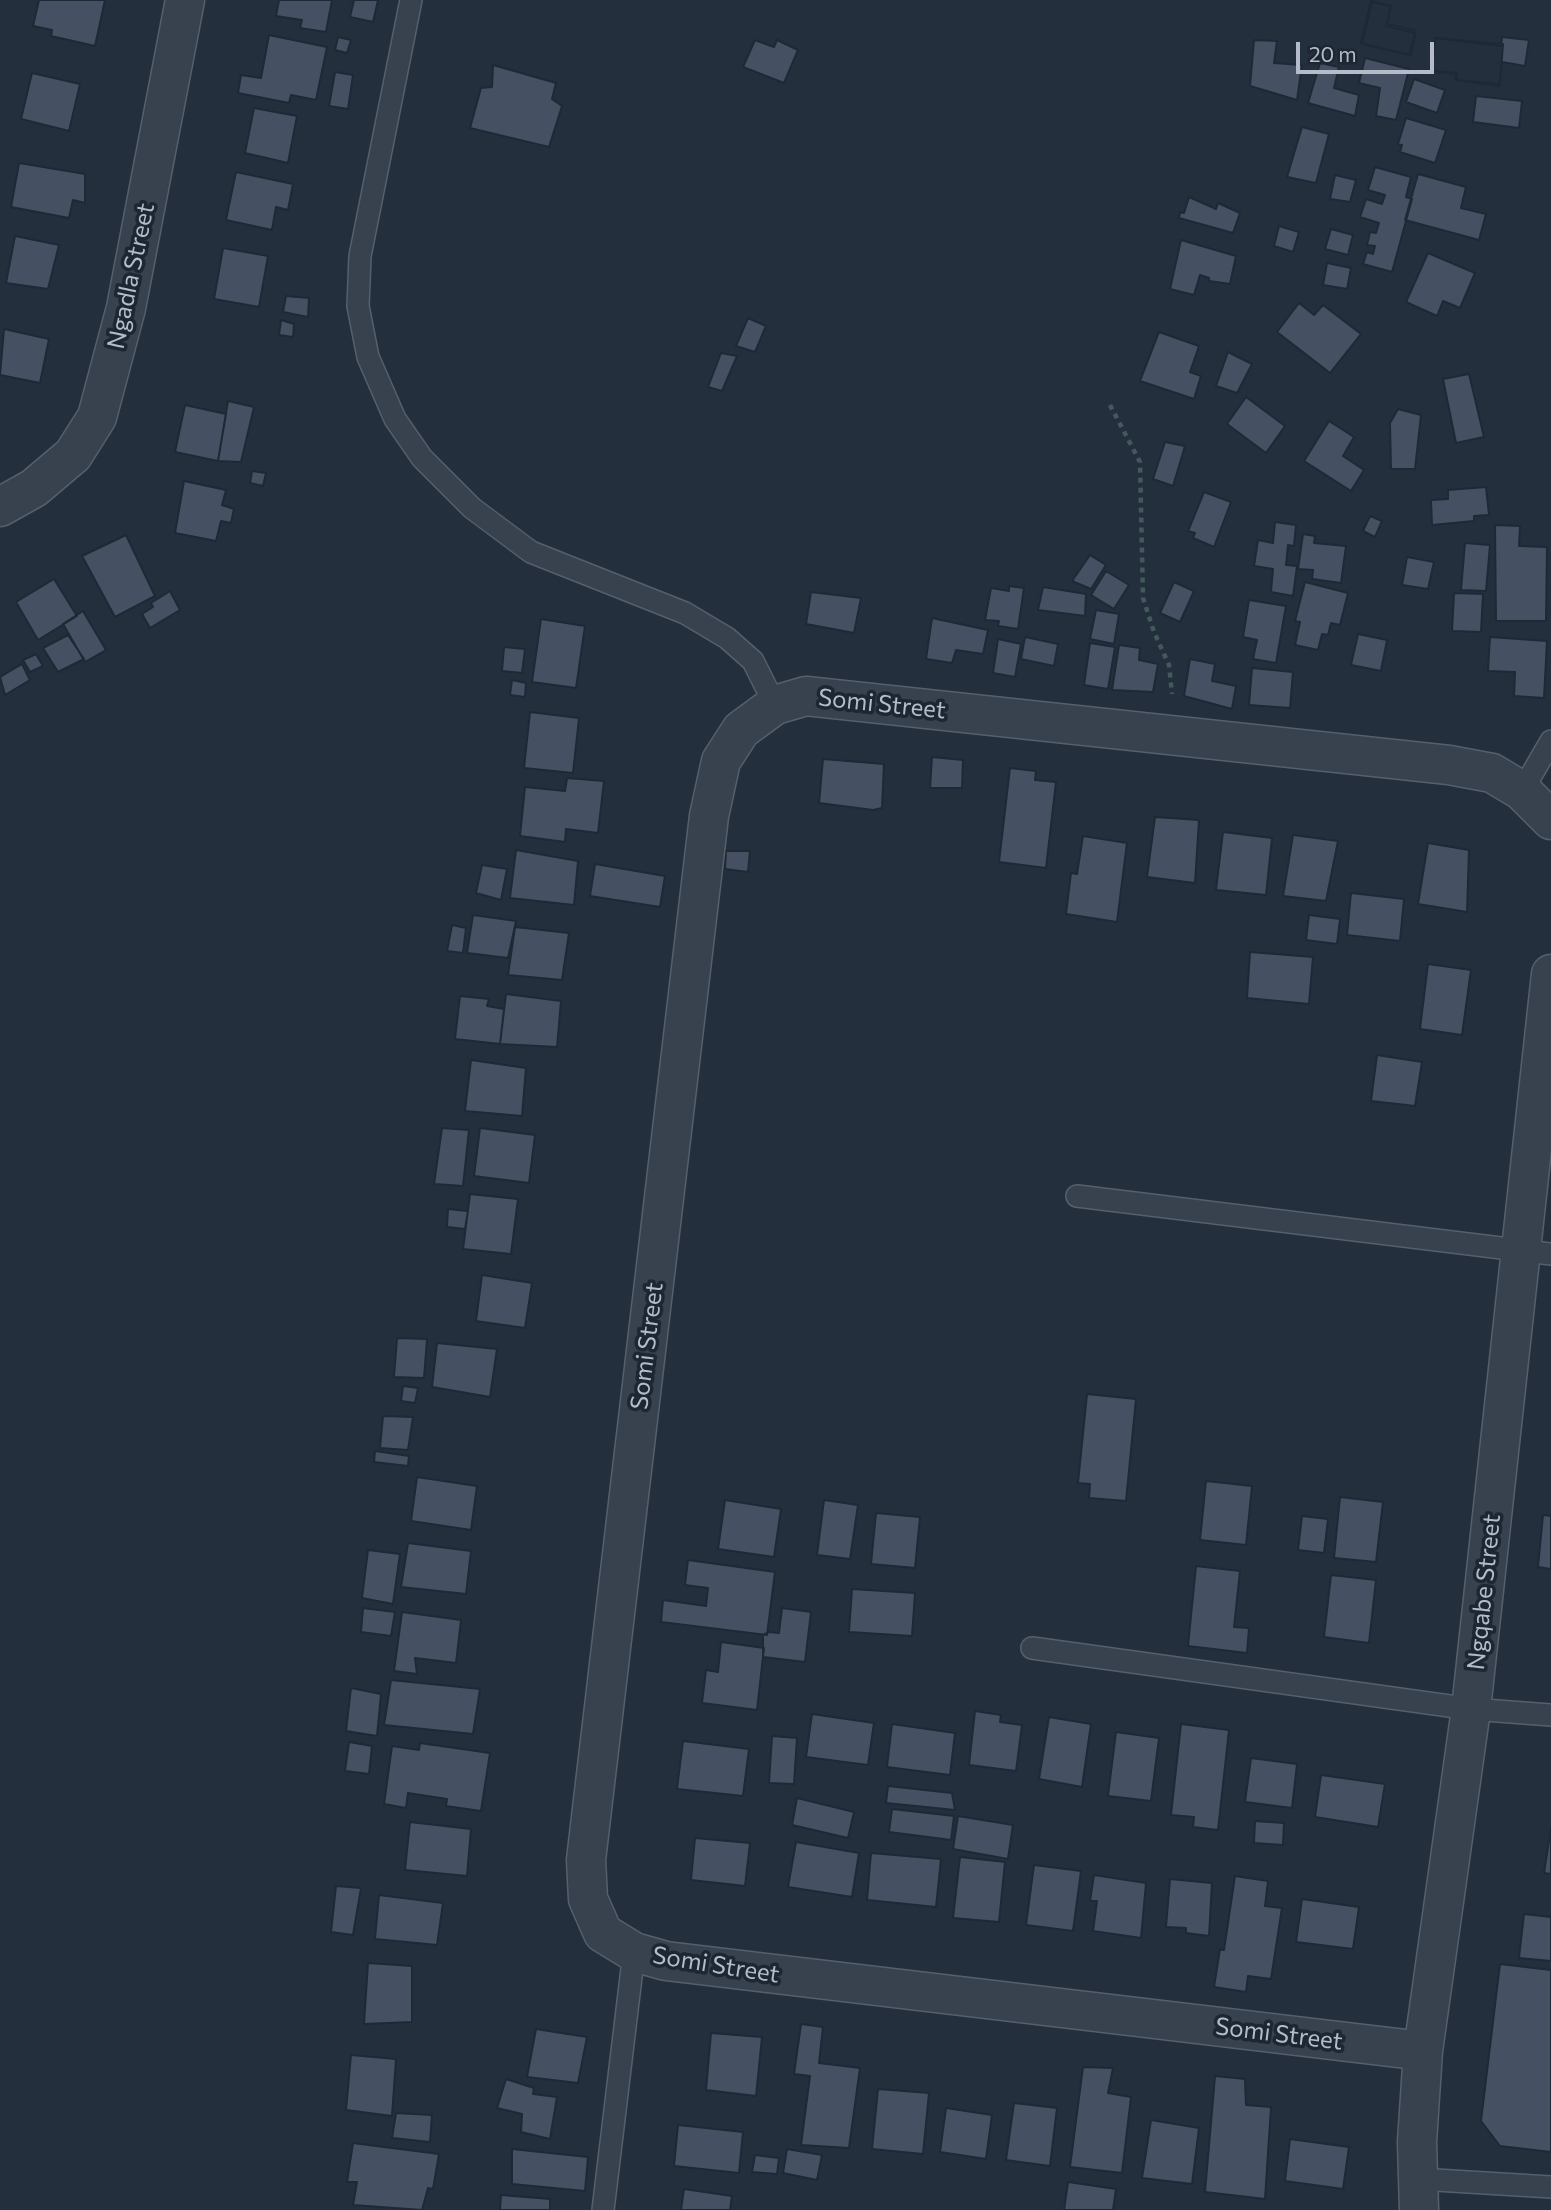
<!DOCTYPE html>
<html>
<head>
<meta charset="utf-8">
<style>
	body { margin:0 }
	#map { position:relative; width:1551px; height:2210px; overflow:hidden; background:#242f3e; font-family:Commissioner,sans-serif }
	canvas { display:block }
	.scale { position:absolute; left:1296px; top:42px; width:138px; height:32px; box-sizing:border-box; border:4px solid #b4bcc9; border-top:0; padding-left:9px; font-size:21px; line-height:24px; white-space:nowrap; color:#b4bcc9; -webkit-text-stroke:5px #1d2633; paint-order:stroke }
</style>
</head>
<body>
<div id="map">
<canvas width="1551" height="2210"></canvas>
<div class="scale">20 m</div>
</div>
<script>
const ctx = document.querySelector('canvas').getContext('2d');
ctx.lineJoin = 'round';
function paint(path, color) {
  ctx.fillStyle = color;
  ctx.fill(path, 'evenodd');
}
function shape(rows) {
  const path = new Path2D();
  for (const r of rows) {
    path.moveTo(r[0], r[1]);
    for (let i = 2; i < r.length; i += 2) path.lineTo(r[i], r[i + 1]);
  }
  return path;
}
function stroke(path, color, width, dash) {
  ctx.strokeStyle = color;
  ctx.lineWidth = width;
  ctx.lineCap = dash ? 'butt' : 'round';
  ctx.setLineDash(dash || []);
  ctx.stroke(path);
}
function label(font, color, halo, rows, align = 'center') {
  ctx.font = font + ' Commissioner,sans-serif';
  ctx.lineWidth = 7;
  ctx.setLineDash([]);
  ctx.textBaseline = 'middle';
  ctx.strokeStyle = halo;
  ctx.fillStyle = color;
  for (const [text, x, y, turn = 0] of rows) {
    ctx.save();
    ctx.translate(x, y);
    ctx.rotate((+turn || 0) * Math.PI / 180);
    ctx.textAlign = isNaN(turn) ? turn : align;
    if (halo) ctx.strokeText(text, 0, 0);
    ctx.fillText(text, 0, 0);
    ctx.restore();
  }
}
const building = shape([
	[39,0,105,0,95,46,51,36,52,30,33,26,39,0],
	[279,0,332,0,326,32,300,28,302,20,276,16,279,0],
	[354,0,378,0,373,22,350,17,354,0],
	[1371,1,1391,6,1386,26,1415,33,1409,55,1361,43,1371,1],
	[1372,2,1391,6,1387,24,1416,31,1411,55,1362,44,1372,2],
	[269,35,327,47,316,100,291,95,289,103,238,93,241,75,261,78,269,35],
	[338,37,351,40,347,53,335,50,338,37],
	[1502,37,1529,40,1525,66,1502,62,1499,86,1455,80,1456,74,1431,71,1435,38,1501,46,1502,37],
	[1435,38,1503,44,1500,84,1456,80,1457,73,1432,71,1435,38],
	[755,40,774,47,777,40,798,50,784,83,743,67,755,40],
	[1254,40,1277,41,1274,63,1302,65,1297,100,1250,86,1254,40],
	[1365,58,1409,69,1396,120,1376,116,1380,88,1359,83,1365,58],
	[1320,63,1339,67,1334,88,1359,95,1355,116,1308,103,1320,63],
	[493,65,556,83,552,99,562,106,549,147,470,128,481,88,492,87,493,65],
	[335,72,353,75,348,109,329,106,335,72],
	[32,73,80,84,69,131,21,119,32,73],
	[1414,79,1445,90,1437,113,1406,102,1414,79],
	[1476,96,1522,101,1519,128,1473,122,1476,96],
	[254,108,297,116,288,163,245,153,254,108],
	[1406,118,1446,130,1435,163,1400,152,1402,145,1398,144,1406,118],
	[1302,127,1329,134,1316,183,1287,177,1302,127],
	[19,163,85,174,85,203,73,200,69,218,11,207,19,163],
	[1375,167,1411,177,1406,197,1412,199,1392,272,1363,264,1367,252,1373,254,1375,246,1367,245,1370,232,1376,233,1379,223,1360,217,1366,199,1382,204,1385,195,1368,190,1375,167],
	[236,172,293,184,288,210,276,207,272,230,226,220,236,172],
	[1418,174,1466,187,1461,208,1486,214,1479,240,1405,220,1418,174],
	[1335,175,1356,180,1350,202,1330,199,1335,175],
	[1189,197,1216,209,1218,203,1240,213,1233,233,1179,218,1180,212,1184,213,1189,197],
	[1279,226,1299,232,1293,252,1274,246,1279,226],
	[1331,229,1353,235,1348,255,1325,249,1331,229],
	[15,236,59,245,48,289,6,283,15,236],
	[1181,240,1236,256,1230,284,1209,281,1209,278,1200,275,1194,295,1170,289,1181,240],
	[223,248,268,256,259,307,214,299,223,248],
	[1428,253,1475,273,1460,308,1443,301,1437,316,1406,302,1428,253],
	[1327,263,1351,268,1347,289,1323,285,1327,263],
	[286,296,309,298,308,317,283,312,286,296],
	[1299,303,1314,315,1323,305,1361,334,1330,373,1277,332,1299,303],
	[748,318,766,326,755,352,736,346,748,318],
	[281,320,294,324,293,337,279,335,281,320],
	[4,329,49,339,40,383,0,375,4,329],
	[1159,332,1199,346,1190,372,1201,376,1194,399,1140,381,1159,332],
	[1228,352,1252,364,1237,393,1216,386,1228,352],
	[721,353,737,356,722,391,708,387,721,353],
	[1469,374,1484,437,1456,443,1443,379,1469,374],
	[1246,397,1285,426,1266,453,1227,424,1246,397],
	[228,401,254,407,241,462,218,461,228,401],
	[185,405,226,414,218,461,175,452,185,405],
	[1398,409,1421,415,1415,469,1391,469,1390,423,1398,409],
	[1329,421,1354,437,1343,456,1364,470,1351,491,1304,461,1329,421],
	[1165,442,1185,446,1173,486,1153,479,1165,442],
	[252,471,266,473,263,486,250,483,252,471],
	[184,481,226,490,222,505,234,509,231,523,221,521,216,541,175,533,184,481],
	[1486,487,1489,515,1474,516,1474,521,1432,525,1431,500,1448,499,1448,490,1486,487],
	[1204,492,1231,502,1214,547,1193,538,1195,533,1188,531,1204,492],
	[1370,516,1382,521,1375,537,1363,531,1370,516],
	[1275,522,1296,525,1294,546,1288,545,1286,565,1297,566,1293,596,1271,592,1273,569,1254,566,1258,540,1273,543,1275,522],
	[1495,525,1520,526,1519,546,1547,547,1546,621,1496,621,1495,525],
	[1303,534,1315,536,1314,543,1346,546,1341,583,1312,579,1313,570,1298,569,1303,534],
	[126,535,155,596,115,617,82,556,126,535],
	[1465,543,1490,545,1486,591,1461,590,1465,543],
	[1090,555,1106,565,1091,589,1072,581,1090,555],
	[1407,557,1434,562,1428,589,1402,585,1407,557],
	[1106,571,1129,585,1114,609,1091,595,1106,571],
	[54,579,77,616,38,640,16,602,54,579],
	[1174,582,1194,591,1180,622,1160,613,1174,582],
	[1305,582,1348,593,1340,625,1331,623,1328,635,1322,634,1318,650,1295,645,1300,622,1295,621,1305,582],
	[1009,586,1024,588,1018,629,998,626,999,621,985,620,991,588,1009,591,1009,586],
	[1043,587,1086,594,1085,616,1038,610,1043,587],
	[170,591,180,610,150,628,142,614,153,607,151,603,170,591],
	[811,592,861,598,854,633,806,624,811,592],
	[1454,593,1483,594,1481,632,1452,631,1454,593],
	[1249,600,1286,606,1276,663,1253,659,1257,640,1243,637,1249,600],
	[1096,610,1119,614,1114,644,1090,639,1096,610],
	[83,611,106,650,85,662,63,624,83,611],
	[932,618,988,630,983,654,956,650,952,663,926,659,932,618],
	[541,619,585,626,576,688,532,682,541,619],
	[1358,634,1387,640,1381,671,1351,665,1358,634],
	[68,635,84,659,58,672,43,648,68,635],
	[1025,637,1058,644,1054,666,1021,659,1025,637],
	[1490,637,1547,641,1544,698,1514,696,1515,672,1488,671,1490,637],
	[998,639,1021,644,1015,677,993,673,998,639],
	[1090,643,1115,647,1108,689,1084,685,1090,643],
	[1119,645,1140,648,1139,660,1158,664,1153,692,1112,690,1119,645],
	[504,647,525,649,522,673,502,671,504,647],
	[36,654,43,666,30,672,23,660,36,654],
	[1190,659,1215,664,1212,681,1236,686,1232,709,1184,696,1190,659],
	[22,664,30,680,5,695,0,677,22,664],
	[1252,668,1293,672,1290,708,1249,705,1252,668],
	[512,680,526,683,525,697,510,695,512,680],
	[530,712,579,718,573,773,524,768,530,712],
	[932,757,963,760,962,788,930,788,932,757],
	[823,759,884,764,882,808,873,810,819,803,823,759],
	[1010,768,1036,771,1035,780,1056,782,1046,868,999,862,1010,768],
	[567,778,604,781,598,833,566,829,565,842,520,836,525,787,565,791,567,778],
	[1155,817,1199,820,1195,883,1147,877,1155,817],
	[1223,832,1272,838,1266,895,1216,890,1223,832],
	[1293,835,1338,841,1326,901,1283,896,1293,835],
	[1083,836,1127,843,1117,922,1066,914,1071,873,1077,874,1083,836],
	[1428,843,1469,850,1467,912,1418,904,1428,843],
	[516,850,578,861,574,905,510,898,516,850],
	[726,851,750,851,748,872,725,869,726,851],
	[595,864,665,876,660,907,590,896,595,864],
	[482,865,507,869,501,900,476,893,482,865],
	[1351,893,1404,899,1400,941,1347,935,1351,893],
	[473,915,516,921,508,958,467,953,473,915],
	[1309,915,1340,919,1337,944,1306,940,1309,915],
	[452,925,466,928,463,953,447,951,452,925],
	[515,927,569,933,562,980,508,975,515,927],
	[1250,952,1313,957,1309,1004,1247,998,1250,952],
	[1428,964,1471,970,1462,1035,1420,1029,1428,964],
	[506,994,561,1001,557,1047,500,1044,506,994],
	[460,996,489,999,487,1006,504,1009,500,1044,455,1039,460,996],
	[1377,1055,1422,1062,1415,1106,1371,1101,1377,1055],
	[471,1060,526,1068,522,1116,465,1111,471,1060],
	[442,1128,469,1130,463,1186,434,1184,442,1128],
	[480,1128,535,1135,529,1183,474,1176,480,1128],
	[470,1194,518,1199,511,1254,463,1249,470,1194],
	[448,1209,468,1211,465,1229,447,1227,448,1209],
	[482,1275,532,1283,525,1328,476,1321,482,1275],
	[397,1338,427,1339,424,1378,394,1377,397,1338],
	[437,1343,497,1349,490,1397,432,1387,437,1343],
	[403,1386,418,1388,415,1403,401,1401,403,1386],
	[1087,1394,1136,1399,1126,1501,1089,1498,1090,1484,1078,1483,1087,1394],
	[383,1416,413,1417,408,1450,380,1448,383,1416],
	[375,1451,409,1456,408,1466,374,1462,375,1451],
	[417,1477,477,1486,471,1530,411,1521,417,1477],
	[1206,1481,1252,1486,1246,1545,1200,1540,1206,1481],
	[1340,1497,1383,1502,1376,1562,1334,1558,1340,1497],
	[725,1500,781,1509,774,1557,718,1549,725,1500],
	[824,1500,858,1505,850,1559,817,1555,824,1500],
	[876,1513,920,1517,915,1568,871,1564,876,1513],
	[1543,1515,1551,1516,1551,1569,1538,1567,1543,1515],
	[1302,1516,1328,1519,1324,1553,1298,1550,1302,1516],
	[408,1543,471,1551,466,1594,401,1587,408,1543],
	[368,1550,400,1554,393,1604,362,1598,368,1550],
	[688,1560,775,1572,767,1635,661,1622,663,1600,706,1606,708,1588,685,1585,688,1560],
	[1196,1566,1240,1571,1234,1627,1249,1628,1247,1653,1188,1646,1196,1566],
	[1331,1575,1376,1580,1369,1643,1324,1637,1331,1575],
	[852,1589,915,1593,912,1636,849,1632,852,1589],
	[363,1608,395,1612,391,1636,361,1632,363,1608],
	[782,1608,811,1612,805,1662,763,1657,763,1635,768,1632,779,1633,782,1608],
	[402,1612,461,1620,456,1663,415,1658,417,1674,394,1671,402,1612],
	[721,1642,764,1648,757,1710,702,1703,706,1670,718,1672,721,1642],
	[391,1680,480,1689,473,1734,384,1725,391,1680],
	[351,1688,381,1694,377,1736,346,1731,351,1688],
	[975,1711,1001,1715,1000,1722,1022,1725,1016,1771,969,1765,975,1711],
	[812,1714,874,1723,868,1765,806,1757,812,1714],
	[1049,1717,1091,1724,1082,1787,1039,1779,1049,1717],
	[892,1724,955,1733,950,1775,887,1767,892,1724],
	[1181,1724,1229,1730,1218,1830,1193,1827,1194,1817,1171,1815,1181,1724],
	[1116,1732,1159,1738,1151,1801,1108,1796,1116,1732],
	[772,1736,797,1738,794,1784,769,1783,772,1736],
	[683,1741,749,1749,743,1796,677,1789,683,1741],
	[349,1742,372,1746,369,1774,345,1771,349,1742],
	[420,1743,490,1753,481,1811,446,1806,447,1799,408,1793,406,1808,384,1804,392,1746,419,1750,420,1743],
	[1251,1758,1297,1764,1292,1808,1245,1802,1251,1758],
	[1321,1775,1385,1784,1378,1827,1315,1817,1321,1775],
	[888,1786,952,1793,955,1810,886,1803,888,1786],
	[797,1798,854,1812,848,1838,792,1825,797,1798],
	[892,1809,954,1816,951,1840,889,1832,892,1809],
	[958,1816,1013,1825,1008,1859,953,1849,958,1816],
	[1255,1821,1284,1823,1283,1845,1254,1843,1255,1821],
	[410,1822,471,1829,467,1876,405,1870,410,1822],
	[1551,1828,1551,1874,1544,1873,1551,1828],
	[695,1838,750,1843,745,1886,691,1880,695,1838],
	[796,1842,859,1853,852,1897,788,1887,796,1842],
	[871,1853,941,1859,936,1907,867,1900,871,1853],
	[960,1857,1005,1862,999,1922,953,1918,960,1857],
	[1034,1865,1081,1871,1073,1931,1026,1925,1034,1865],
	[1094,1875,1146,1883,1141,1938,1093,1931,1097,1901,1090,1901,1094,1875],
	[1235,1876,1268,1881,1265,1906,1282,1908,1271,1979,1248,1976,1246,1992,1214,1987,1220,1949,1224,1950,1235,1876],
	[1170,1879,1212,1883,1209,1936,1186,1933,1186,1928,1166,1927,1170,1879],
	[336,1886,361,1888,353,1935,331,1932,336,1886],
	[379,1895,443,1903,437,1945,375,1939,379,1895],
	[1302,1899,1359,1907,1353,1949,1296,1942,1302,1899],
	[1524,1914,1551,1917,1551,1961,1519,1958,1524,1914],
	[368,1963,412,1966,412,2022,364,2024,368,1963],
	[1500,1964,1551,1970,1551,2152,1500,2146,1481,2121,1500,1964],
	[801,2024,823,2027,819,2063,860,2068,849,2148,801,2145,810,2076,794,2074,801,2024],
	[536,2029,587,2037,578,2083,527,2077,536,2029],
	[711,2033,762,2037,756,2096,706,2090,711,2033],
	[351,2055,396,2059,392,2116,346,2110,351,2055],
	[1083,2067,1113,2068,1108,2093,1131,2097,1122,2173,1070,2167,1083,2067],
	[1215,2076,1245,2079,1246,2105,1271,2107,1265,2199,1205,2192,1215,2076],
	[506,2079,534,2088,533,2094,557,2097,550,2139,521,2132,522,2114,497,2108,506,2079],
	[878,2089,929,2093,923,2154,872,2149,878,2089],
	[1014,2103,1057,2108,1050,2166,1006,2160,1014,2103],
	[946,2108,992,2115,986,2159,940,2152,946,2108],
	[396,2113,432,2115,430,2142,392,2138,396,2113],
	[1151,2120,1199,2128,1192,2184,1142,2178,1151,2120],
	[678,2125,743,2132,739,2173,674,2166,678,2125],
	[1290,2139,1349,2147,1343,2189,1285,2181,1290,2139],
	[353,2143,439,2154,433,2189,428,2188,422,2210,353,2205,357,2182,347,2182,353,2143],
	[512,2149,588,2157,585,2191,512,2184,512,2149],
	[787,2149,822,2155,817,2180,783,2173,787,2149],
	[755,2155,779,2158,777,2174,752,2172,755,2155],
	[1068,2182,1116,2189,1113,2210,1064,2210,1068,2182],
	[684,2189,732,2196,730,2210,681,2210,684,2189],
	[501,2195,550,2199,550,2210,500,2210,501,2195]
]);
paint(building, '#455162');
stroke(building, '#1f2835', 2);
const service = shape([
	[411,0,360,256,358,306,368,357,395,419,422,458,472,508,531,552,685,613,727,638,753,661,775,705],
	[1522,791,1551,741],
	[1077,1196,1551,1254],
	[1032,1648,1471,1709,1551,1715],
	[1419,2179,1551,2187],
	[603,2210,634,1952]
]);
const minor = shape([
	[0,507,34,488,73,455,97,417,126,308,185,0],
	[1423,2051,666,1961,634,1952,603,1933,588,1899,586,1860,709,816,721,761,741,730,775,705,806,696,1449,765,1492,773,1522,791,1551,820],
	[1419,2210,1417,2142,1423,2051,1471,1709,1551,974]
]);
stroke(service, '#565f6c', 24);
stroke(minor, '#565f6c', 41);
stroke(shape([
	[1110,405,1140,462,1143,598,1154,632,1169,665,1172,694]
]), '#44595c', 4.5, [5, 5]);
stroke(service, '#38414e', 21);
stroke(minor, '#38414e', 38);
label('24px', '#b4bcc9', '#1d2633', [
	["Ngadla Street",131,276,-78],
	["Somi Street",882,704,6],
	["Somi Street",647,1346,-83],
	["Ngqabe Street",1484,1592,-84],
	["Somi Street",716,1965,9],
	["Somi Street",1279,2034,7]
]);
</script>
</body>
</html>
